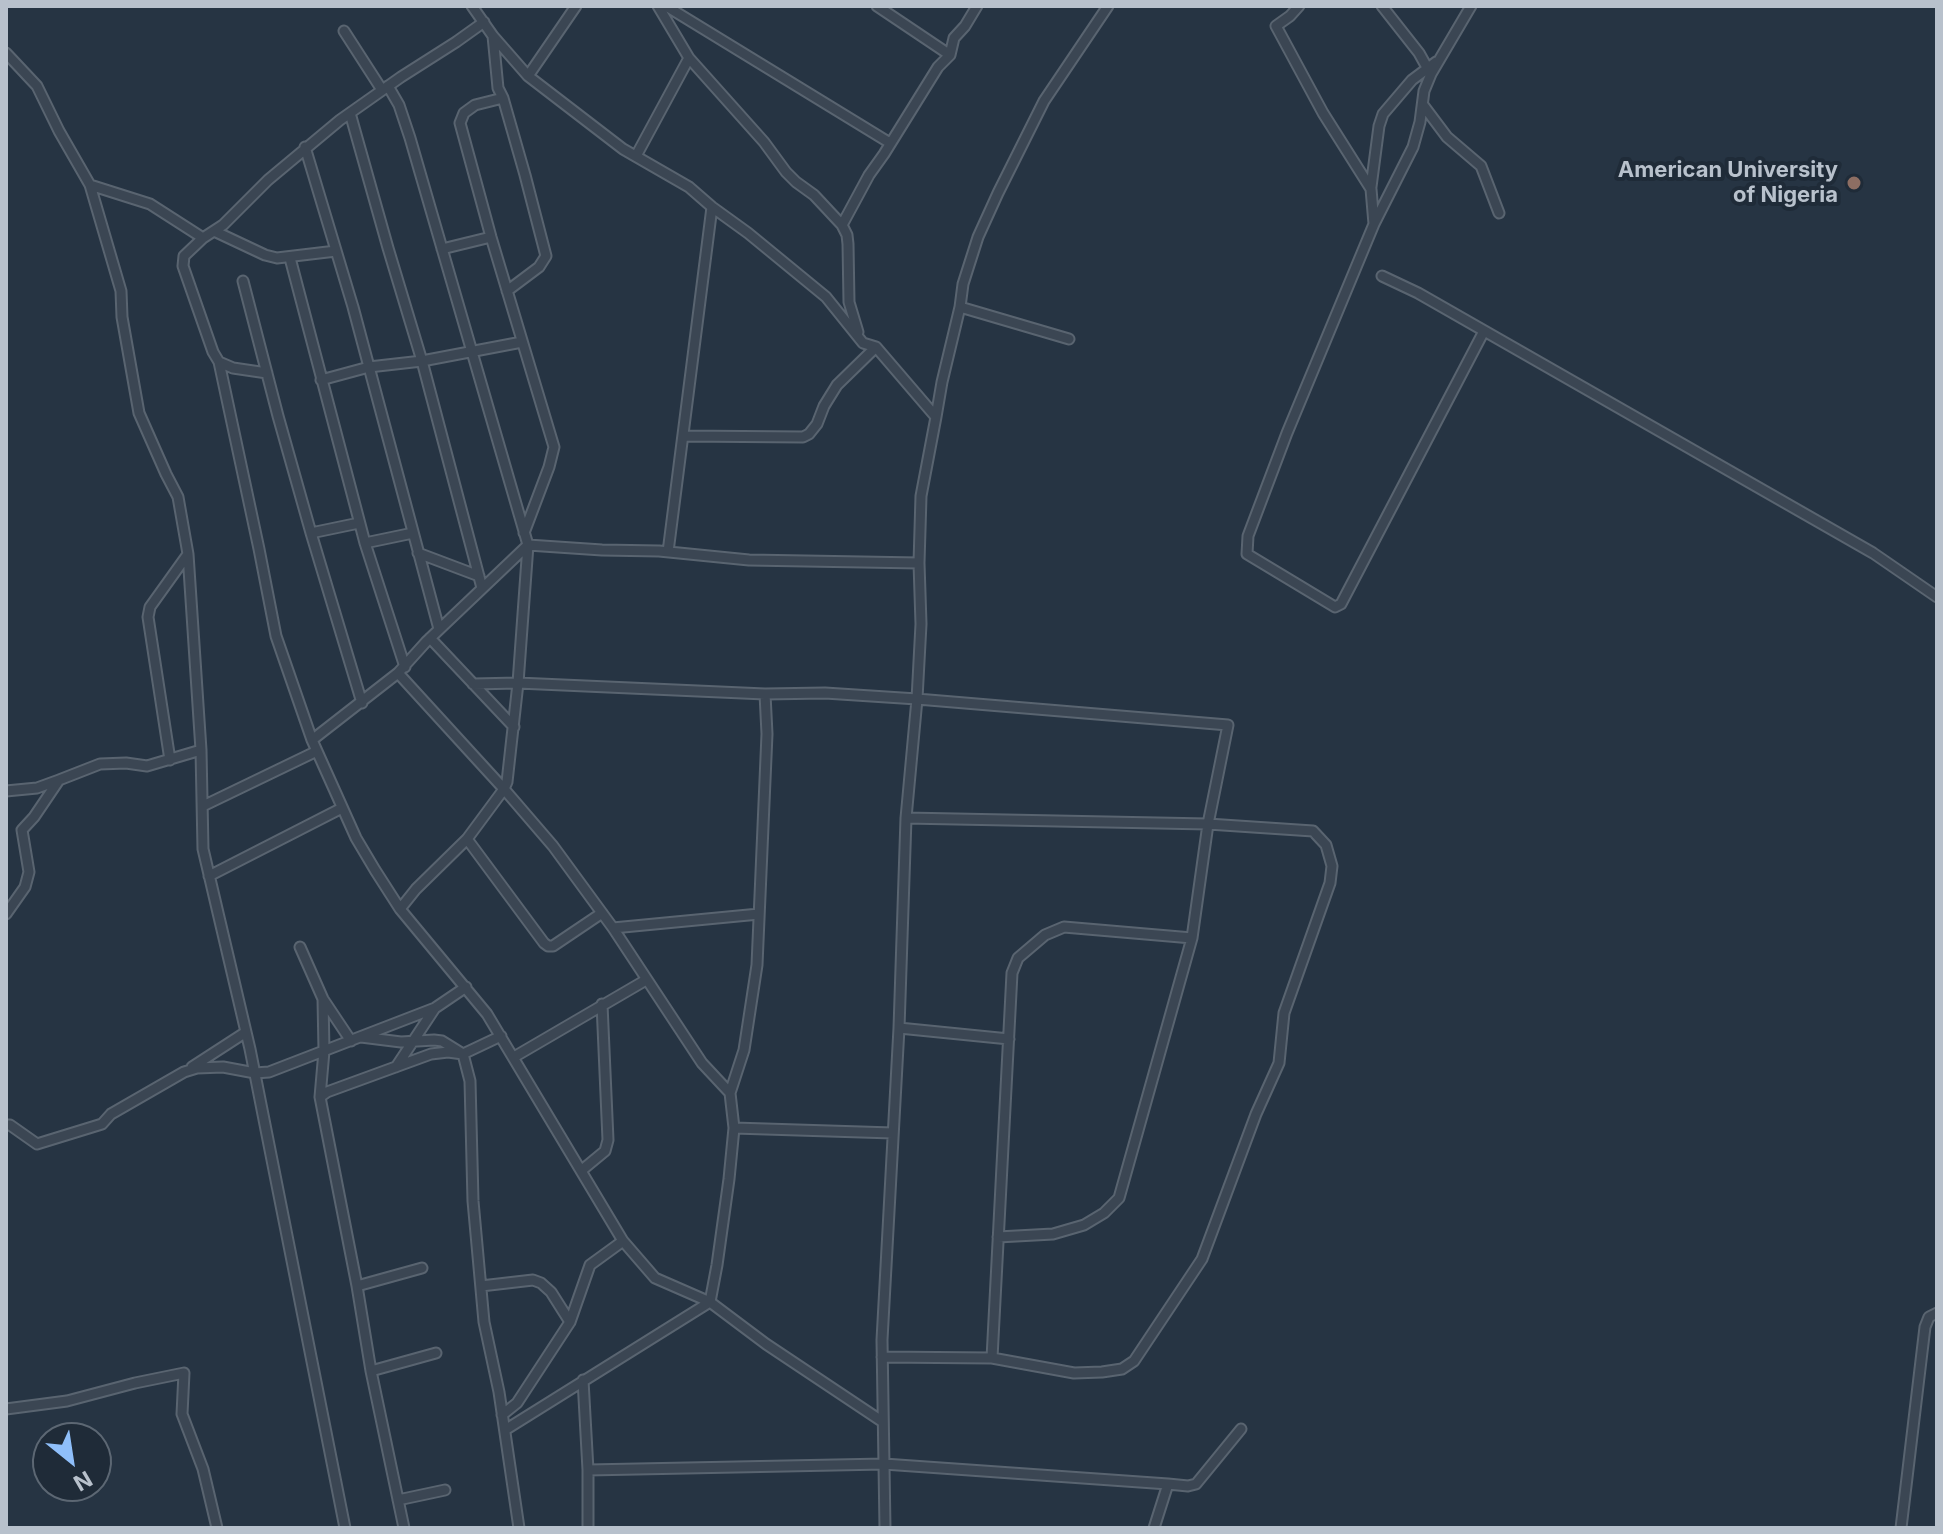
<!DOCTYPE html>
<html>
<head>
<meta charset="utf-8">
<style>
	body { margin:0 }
	#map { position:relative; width:1943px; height:1534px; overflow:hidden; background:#263443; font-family:Inter,sans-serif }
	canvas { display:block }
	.frame { position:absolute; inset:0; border:8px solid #b8c1cc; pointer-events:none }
	.north { position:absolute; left:32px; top:1422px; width:80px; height:80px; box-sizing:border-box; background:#1f2b38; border:2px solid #5c6773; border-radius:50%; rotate:150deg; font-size:22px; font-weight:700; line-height:32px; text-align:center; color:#b8c1cc }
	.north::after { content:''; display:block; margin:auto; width:28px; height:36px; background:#8fbffa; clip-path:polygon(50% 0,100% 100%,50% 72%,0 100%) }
</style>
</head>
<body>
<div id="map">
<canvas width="1943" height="1534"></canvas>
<div class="frame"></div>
<div class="north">N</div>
</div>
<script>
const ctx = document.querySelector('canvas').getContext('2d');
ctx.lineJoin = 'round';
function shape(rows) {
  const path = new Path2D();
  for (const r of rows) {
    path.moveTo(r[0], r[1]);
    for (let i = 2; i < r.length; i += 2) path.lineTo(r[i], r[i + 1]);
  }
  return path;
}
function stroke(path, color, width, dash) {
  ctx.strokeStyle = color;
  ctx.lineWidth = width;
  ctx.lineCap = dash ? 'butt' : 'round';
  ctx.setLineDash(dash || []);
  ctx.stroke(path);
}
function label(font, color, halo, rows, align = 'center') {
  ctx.font = font + ' Inter,sans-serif';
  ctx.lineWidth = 8;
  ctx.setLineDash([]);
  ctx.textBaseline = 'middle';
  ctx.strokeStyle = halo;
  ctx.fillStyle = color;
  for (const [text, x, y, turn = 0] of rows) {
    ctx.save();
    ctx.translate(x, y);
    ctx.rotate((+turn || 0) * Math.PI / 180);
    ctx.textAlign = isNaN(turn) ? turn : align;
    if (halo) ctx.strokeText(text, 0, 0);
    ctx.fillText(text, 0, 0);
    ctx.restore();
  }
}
const minor = shape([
	[472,6,493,36,528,76,623,149,689,187,712,207,748,233,826,297,863,343,876,347,936,417,921,496,919,563,921,624,917,699,906,818,899,1028,882,1340,885,1528],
	[658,6,689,58,764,142,786,172,796,182,814,195,842,225,847,235,848,244,849,302,858,332],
	[666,6,890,143],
	[877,6,950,55],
	[1299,6,1290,16,1276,26,1323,113,1371,189,1374,224],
	[1382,6,1419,53,1429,71],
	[1471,6,1431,74,1424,91,1420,122,1413,147,1374,224,1287,433,1248,536,1247,554,1335,607,1341,604,1484,331],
	[344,31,382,90],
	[493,36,498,88,503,98,525,175,546,256,539,267,507,291],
	[6,53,37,86,59,131,90,185,121,291,122,317,139,413,166,474,178,497,188,554,201,750,203,849,250,1049,345,1528],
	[528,76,576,6],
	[388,86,399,105,410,138,528,545,518,683,507,782,504,789,467,839,416,889,400,909],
	[503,98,475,105,464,113,460,123,491,237,554,447,549,467,524,533],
	[1423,105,1447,137,1481,166,1499,213],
	[350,113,388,248,422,361,482,588],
	[305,147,353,307,439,629],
	[636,156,689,58],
	[90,185,150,204,203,238],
	[1371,187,1379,126,1383,114,1412,80,1436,62],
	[842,225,869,175,884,154,938,67,950,55,954,38,965,26,977,6],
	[214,231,265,255,277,258,336,251],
	[442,249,491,237],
	[290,258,365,543,405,667],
	[1382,276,1418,293,1873,553,1937,597],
	[243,281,278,416,311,533,362,703],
	[960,307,1069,339],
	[219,362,259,549,276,636,312,740,356,838,375,870,400,909,487,1014,623,1241,655,1278,710,1302,766,1344,883,1422],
	[267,373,233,368,219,362,213,352,183,266,184,256,203,238,223,225,268,180,340,120,401,77,456,42,484,22],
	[321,380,369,367,422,361,522,342],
	[936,417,942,382,960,307,963,284,978,237,998,193,1044,101,1108,6],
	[683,436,803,437,809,434,817,424,824,406,837,385,876,347],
	[311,533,359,523],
	[365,543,413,533],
	[668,552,712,207],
	[418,553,479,576],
	[430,638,514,727],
	[398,673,504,789,553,846,613,928,702,1063,730,1093],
	[473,684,518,683,765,694,825,693,917,699,1228,725,1208,824,1192,938,1119,1198,1104,1213,1084,1225,1053,1234,998,1237],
	[312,740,398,673,426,642,528,545,602,550,659,551,749,560,919,563],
	[170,760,148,617,150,607,188,554],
	[6,791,37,788,59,780],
	[203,806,317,751],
	[467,839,544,943,548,946,553,946,602,913],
	[209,876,342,808],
	[6,914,25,887,29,872,22,830,34,817,59,780,100,764,126,763,147,766,201,750],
	[613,928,759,914],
	[300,947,323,999,351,1041],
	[323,999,324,1051,320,1097,357,1286,371,1371,404,1528],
	[899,1028,1009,1039],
	[361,1037,401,1042,434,1040,442,1041,463,1054,470,1081,473,1201,484,1322,499,1392,519,1528],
	[514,1057,646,980],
	[192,1067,246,1032],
	[396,1067,435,1008],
	[320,1097,327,1092,431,1054,448,1052,463,1054,501,1036],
	[6,1125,10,1125,37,1144,102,1124,111,1114,184,1072,197,1068,223,1067,255,1073,269,1072,435,1008,466,987],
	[734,1128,893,1133],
	[582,1170,605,1151,608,1140,602,1004],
	[357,1286,422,1268],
	[481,1286,533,1280,541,1283,551,1292,570,1322],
	[882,1357,992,1358,1074,1373,1102,1372,1122,1369,1134,1361,1202,1259,1256,1114,1279,1063,1284,1013,1330,883,1332,866,1326,845,1313,831,1208,824,906,818],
	[992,1358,1012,973,1018,958,1045,935,1064,927,1192,938],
	[371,1371,436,1353],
	[583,1380,588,1470,588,1528],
	[6,1409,67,1401,135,1383,184,1373,182,1414,203,1469,217,1528],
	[502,1415,517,1403,570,1322,590,1265,623,1241],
	[505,1430,710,1302,717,1265,729,1179,734,1128,730,1093,744,1050,757,965,767,734,765,694],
	[588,1470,884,1464,1168,1484],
	[398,1500,445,1490],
	[1154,1528,1168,1484,1188,1486,1196,1484,1241,1429],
	[1901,1528,1925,1327,1929,1317,1937,1313]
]);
stroke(minor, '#596470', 13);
stroke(minor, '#3b4653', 9);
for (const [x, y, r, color] of [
	[1854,183,8,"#8d6e63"]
]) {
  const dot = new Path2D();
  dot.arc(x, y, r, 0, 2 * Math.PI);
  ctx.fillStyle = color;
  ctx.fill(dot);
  stroke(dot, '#1f2b38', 3);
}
label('bold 22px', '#b8c1cc', '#1f2b38', [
	["American University",1838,170],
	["of Nigeria",1838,195]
], 'right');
</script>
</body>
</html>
